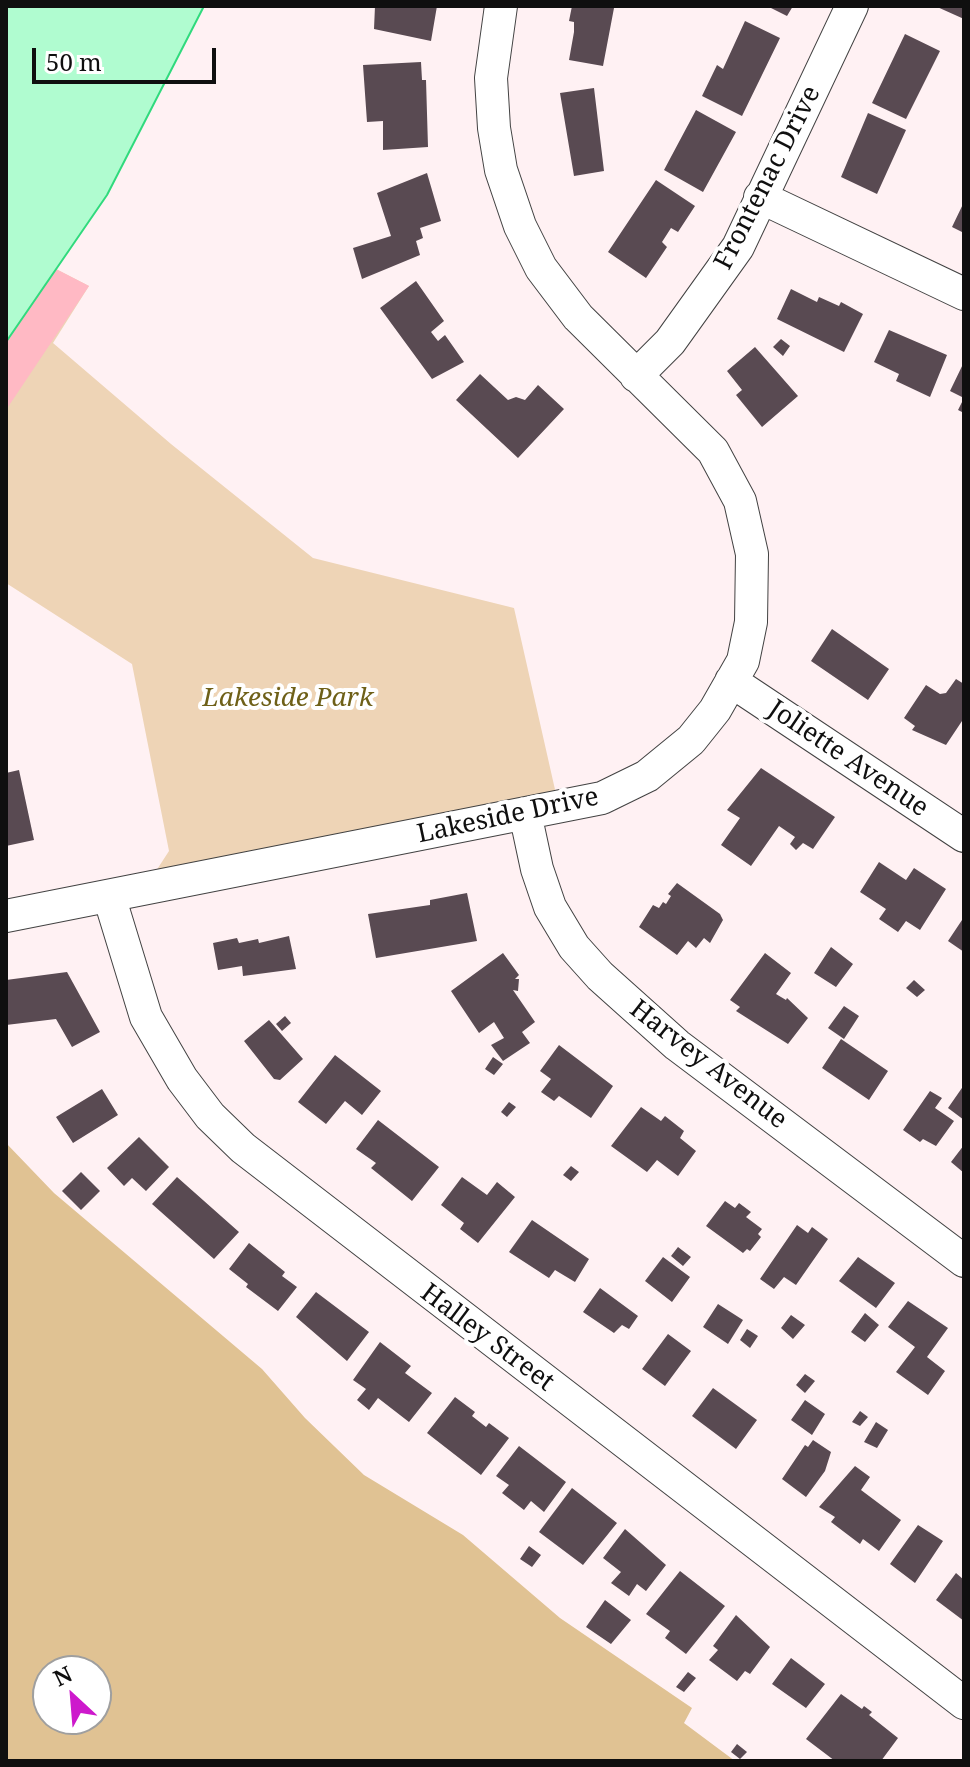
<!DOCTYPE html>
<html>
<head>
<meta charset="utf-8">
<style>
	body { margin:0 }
	#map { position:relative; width:970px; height:1767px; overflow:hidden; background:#fff1f3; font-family:"Noto Serif",serif }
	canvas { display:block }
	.frame { position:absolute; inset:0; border:8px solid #0f0f0f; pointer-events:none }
	.north { position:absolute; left:32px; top:1655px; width:80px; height:80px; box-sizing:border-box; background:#fff; border:2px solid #9f9f9f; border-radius:50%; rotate:334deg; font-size:22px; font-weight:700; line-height:32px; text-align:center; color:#0f0f0f }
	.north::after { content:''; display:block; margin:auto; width:28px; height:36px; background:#cd19cc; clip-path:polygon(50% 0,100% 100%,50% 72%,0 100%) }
	.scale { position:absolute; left:32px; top:48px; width:184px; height:36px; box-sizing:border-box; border:4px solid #0f0f0f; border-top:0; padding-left:10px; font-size:24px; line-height:28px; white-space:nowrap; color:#0f0f0f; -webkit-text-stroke:6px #fff; paint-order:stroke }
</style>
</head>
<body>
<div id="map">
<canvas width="970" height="1767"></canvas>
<div class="frame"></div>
<div class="north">N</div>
<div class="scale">50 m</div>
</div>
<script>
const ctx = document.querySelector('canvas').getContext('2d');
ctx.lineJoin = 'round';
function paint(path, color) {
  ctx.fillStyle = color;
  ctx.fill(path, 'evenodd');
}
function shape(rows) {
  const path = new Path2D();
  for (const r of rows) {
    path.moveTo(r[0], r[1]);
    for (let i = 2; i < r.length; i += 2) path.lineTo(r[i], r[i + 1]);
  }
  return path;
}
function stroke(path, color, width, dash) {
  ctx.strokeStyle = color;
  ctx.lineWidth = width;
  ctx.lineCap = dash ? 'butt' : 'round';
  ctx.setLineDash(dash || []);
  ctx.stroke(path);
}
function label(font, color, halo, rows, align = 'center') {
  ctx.font = font + ' "Noto Serif",serif';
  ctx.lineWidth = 8;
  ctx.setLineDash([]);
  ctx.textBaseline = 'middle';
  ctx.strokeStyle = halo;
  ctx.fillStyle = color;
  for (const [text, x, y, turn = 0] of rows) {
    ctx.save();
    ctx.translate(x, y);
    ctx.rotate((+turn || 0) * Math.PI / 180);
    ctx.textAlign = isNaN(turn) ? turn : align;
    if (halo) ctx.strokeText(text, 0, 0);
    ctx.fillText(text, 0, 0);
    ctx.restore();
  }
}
paint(shape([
	[56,269,89,286,53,343,171,444,313,558,514,608,556,794,156,871,169,851,132,664,6,583,6,342]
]), '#eed4b6');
paint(shape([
	[6,1143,54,1193,262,1369,305,1418,364,1475,463,1535,560,1618,692,1708,684,1723,735,1761,6,1761],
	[48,1671,96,1671,96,1719,48,1719]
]), '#e0c293');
paint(shape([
	[56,269,89,286,6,410,6,342]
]), '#ffb9c4');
const water = shape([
	[6,6,204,6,107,195,6,342,6,6]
]);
paint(water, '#b0fcd0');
stroke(water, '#30da7d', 2);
paint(shape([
	[375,6,437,6,431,41,374,29],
	[572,6,614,8,603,66,569,60,574,32,574,22,569,21],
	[767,6,793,6,787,16],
	[935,6,964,6,964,19],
	[745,21,780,38,742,116,702,96,717,65,723,69],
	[905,34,940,51,906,119,872,103],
	[421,62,422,80,426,80,428,147,383,150,383,121,367,122,363,65],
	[594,88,604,171,574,176,560,93],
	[696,110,736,132,703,192,664,170],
	[868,113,906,130,877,194,841,177],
	[427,173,441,221,420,228,423,238,416,241,420,255,362,279,353,248,391,236,377,193],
	[656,180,695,206,678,232,671,228,662,242,667,247,646,278,608,252],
	[964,202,964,233,952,227],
	[416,281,444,321,431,332,438,341,445,335,464,362,432,379,380,308],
	[791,289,817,302,819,297,839,306,841,302,863,314,844,352,777,319],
	[889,330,947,355,930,397,896,381,899,374,874,362],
	[781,339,790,346,783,356,773,347],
	[755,347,798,396,762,427,736,395,742,390,727,371],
	[964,362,964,413,958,410,964,398,950,391],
	[480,374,508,400,516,397,525,400,538,385,564,409,518,458,456,400],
	[832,629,889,669,868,700,811,661],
	[956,679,964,684,964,718,946,745,912,730,915,726,904,718,926,685,940,694,946,693],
	[761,768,835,817,813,849,803,843,796,850,790,844,795,837,779,826,751,866,721,845,740,818,727,810],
	[19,770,34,840,6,846,6,773],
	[879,862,906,880,914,868,946,889,920,930,906,921,898,932,879,919,886,909,860,892],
	[677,883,720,914,723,920,710,943,704,938,696,948,688,941,677,955,639,927,653,905,659,908,663,902,666,904,671,896,668,894],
	[467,893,477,941,376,958,368,914,430,905,430,900],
	[964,917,964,952,948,941],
	[289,936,296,969,243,976,242,966,218,970,213,943,237,938,239,943,258,939,259,943],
	[831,947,853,964,836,987,814,973],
	[503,953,519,975,515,979,519,979,518,991,513,990,535,1022,522,1032,530,1043,503,1061,491,1045,504,1038,494,1022,479,1033,451,991],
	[765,953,791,973,776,994,786,1000,787,998,808,1018,788,1044,736,1011,740,1007,730,1000],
	[67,972,100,1032,72,1047,56,1019,6,1025,6,980],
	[914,980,925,990,917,997,906,988],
	[844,1006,859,1016,844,1039,828,1028],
	[285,1016,291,1023,282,1031,276,1024],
	[269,1020,303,1059,280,1080,274,1079,244,1041],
	[841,1039,888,1071,869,1100,822,1068],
	[559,1045,613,1086,591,1118,559,1096,554,1101,541,1092,551,1079,540,1071],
	[335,1055,381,1091,362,1115,345,1101,326,1124,298,1102],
	[493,1057,503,1064,494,1075,485,1069],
	[964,1085,964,1120,948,1108],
	[102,1089,118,1115,73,1143,56,1117],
	[930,1091,942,1098,935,1108,954,1121,936,1146,923,1139,920,1142,903,1130],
	[509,1102,516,1107,507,1117,501,1112],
	[641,1107,661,1121,665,1116,684,1131,680,1138,696,1151,678,1176,657,1160,647,1172,611,1146],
	[378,1120,439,1167,412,1201,371,1168,376,1163,356,1149],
	[139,1137,169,1167,146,1191,132,1178,124,1186,107,1168],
	[964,1145,964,1173,951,1162],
	[571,1166,579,1172,571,1181,563,1175],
	[81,1172,100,1191,81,1210,62,1191],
	[177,1177,239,1232,214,1259,152,1204],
	[462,1177,487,1195,497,1182,515,1197,478,1243,460,1229,464,1223,441,1205],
	[725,1201,735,1208,739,1203,751,1212,746,1217,762,1229,758,1234,761,1237,750,1251,747,1249,743,1253,706,1226],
	[532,1220,589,1259,575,1282,555,1270,549,1278,509,1252],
	[797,1225,808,1233,812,1227,828,1239,796,1285,784,1277,774,1289,760,1279],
	[249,1243,285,1272,282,1276,297,1287,278,1311,246,1287,248,1284,229,1269],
	[678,1247,691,1257,683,1266,671,1256],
	[663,1257,690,1277,672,1302,645,1281],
	[858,1257,895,1283,876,1308,839,1281],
	[600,1288,638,1316,629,1329,622,1325,614,1333,583,1312],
	[316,1292,369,1332,347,1361,296,1317],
	[908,1301,948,1328,927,1357,945,1371,928,1395,896,1372,915,1347,888,1327],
	[718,1304,743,1320,728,1344,703,1327],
	[865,1313,879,1325,865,1342,851,1332],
	[791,1315,805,1325,793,1339,781,1328],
	[747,1329,758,1336,750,1348,740,1340],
	[668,1334,691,1351,665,1386,642,1369],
	[380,1342,411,1366,405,1373,432,1393,409,1422,378,1398,369,1410,357,1400,366,1389,353,1380],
	[805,1374,815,1381,805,1393,796,1385],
	[713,1388,757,1420,736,1449,692,1416],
	[455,1397,475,1412,472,1416,486,1427,489,1423,509,1438,481,1475,427,1433],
	[805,1400,825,1414,812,1435,791,1420],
	[860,1411,868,1417,860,1426,852,1422],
	[876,1422,888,1430,877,1448,864,1442],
	[813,1440,831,1452,825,1471,806,1497,782,1479,805,1445,808,1447],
	[519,1446,566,1482,544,1512,531,1501,524,1510,502,1493,509,1485,496,1476],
	[855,1466,870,1477,861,1490,901,1520,879,1551,863,1539,860,1544,831,1522,835,1517,819,1507],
	[572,1488,617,1523,583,1565,539,1532],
	[918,1525,943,1541,915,1583,890,1564],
	[625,1529,666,1565,646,1591,637,1584,629,1596,611,1583,621,1572,603,1558],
	[529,1546,541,1555,532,1567,520,1559],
	[680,1571,725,1606,686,1654,665,1638,670,1631,646,1614],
	[956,1573,964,1580,964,1621,936,1600],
	[605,1600,631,1620,611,1644,586,1627],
	[736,1615,770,1647,750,1674,745,1671,737,1681,709,1660,718,1650,713,1646],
	[791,1658,825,1684,806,1708,772,1684],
	[688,1672,696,1678,684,1692,676,1687],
	[841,1694,862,1709,864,1706,872,1712,869,1715,898,1738,881,1761,835,1761,806,1739],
	[737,1744,747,1752,740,1759,731,1752]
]), '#594a52');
const minor = shape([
	[760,197,964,294],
	[636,376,670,342,738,247,852,6],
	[731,681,964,836],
	[525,813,537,869,550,907,574,947,600,976,677,1045,964,1261],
	[109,896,146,1017,182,1079,210,1116,243,1148,964,1703],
	[6,916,602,798,647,776,691,740,715,710,743,661,751,622,752,554,740,501,713,451,578,317,541,268,520,226,501,170,494,128,491,78,501,6]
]);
stroke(minor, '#424242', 34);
stroke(minor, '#fff', 32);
label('26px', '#0f0f0f', '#fff', [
	["Frontenac Drive",768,178,-63],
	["Joliette Avenue",848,759,34],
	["Lakeside Drive",508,816,-12],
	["Harvey Avenue",708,1065,38],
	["Halley Street",487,1338,37]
]);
label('italic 26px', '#6e6018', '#fff', [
	["Lakeside Park",288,699]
]);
</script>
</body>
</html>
